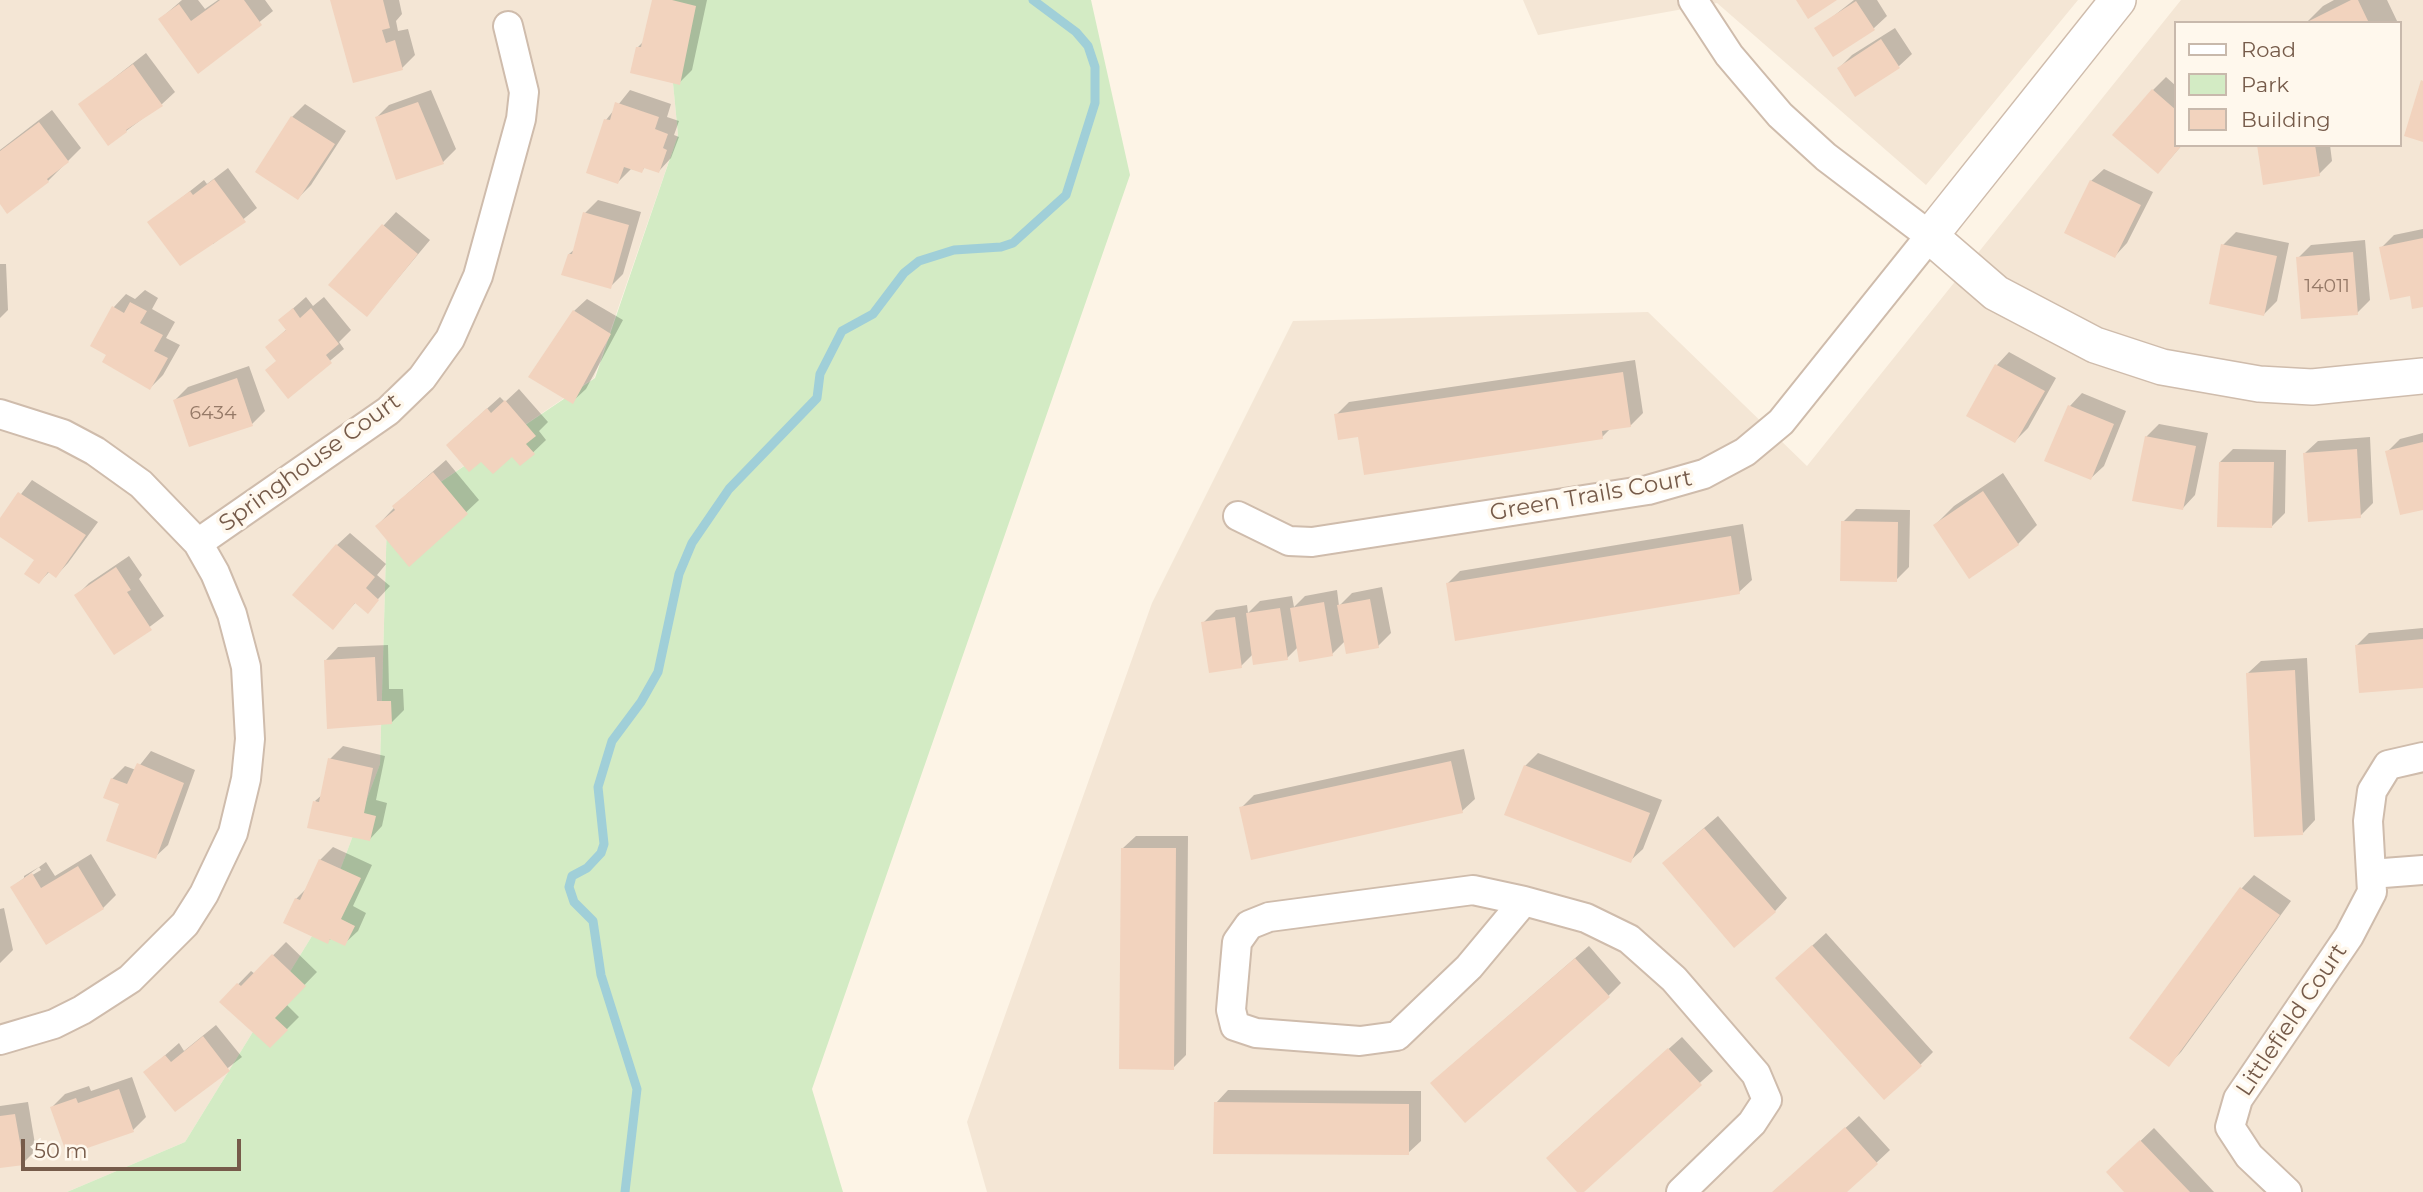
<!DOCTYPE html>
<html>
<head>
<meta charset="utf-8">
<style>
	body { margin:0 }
	#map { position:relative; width:2423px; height:1192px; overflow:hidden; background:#fdf4e6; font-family:Montserrat,sans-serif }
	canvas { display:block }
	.legend { position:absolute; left:2174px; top:21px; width:228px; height:126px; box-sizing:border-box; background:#fff8ed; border:2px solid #c8b9ac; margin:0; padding:9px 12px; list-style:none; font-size:21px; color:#765b4a }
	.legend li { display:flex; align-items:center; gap:14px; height:35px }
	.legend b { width:35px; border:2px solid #c8b9ac }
	.scale { position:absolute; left:21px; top:1139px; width:220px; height:32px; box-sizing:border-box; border:4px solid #765b4a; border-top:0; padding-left:9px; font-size:21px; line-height:24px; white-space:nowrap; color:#765b4a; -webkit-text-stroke:5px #fff8ed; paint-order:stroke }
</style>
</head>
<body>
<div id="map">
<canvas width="2423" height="1192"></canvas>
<ul class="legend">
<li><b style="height:9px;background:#fff"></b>Road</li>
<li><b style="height:19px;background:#d3ebc4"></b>Park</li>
<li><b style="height:19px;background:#f2d3be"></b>Building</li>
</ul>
<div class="scale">50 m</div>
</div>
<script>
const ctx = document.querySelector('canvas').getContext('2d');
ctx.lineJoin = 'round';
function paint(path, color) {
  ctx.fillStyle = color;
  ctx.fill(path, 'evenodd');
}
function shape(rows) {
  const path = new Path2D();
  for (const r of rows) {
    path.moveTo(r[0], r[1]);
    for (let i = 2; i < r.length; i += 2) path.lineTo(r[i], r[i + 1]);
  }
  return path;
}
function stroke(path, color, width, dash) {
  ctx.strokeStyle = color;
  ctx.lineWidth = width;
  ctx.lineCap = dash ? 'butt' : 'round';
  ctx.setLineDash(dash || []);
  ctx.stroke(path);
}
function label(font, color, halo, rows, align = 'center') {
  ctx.font = font + ' Montserrat,sans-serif';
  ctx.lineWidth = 7;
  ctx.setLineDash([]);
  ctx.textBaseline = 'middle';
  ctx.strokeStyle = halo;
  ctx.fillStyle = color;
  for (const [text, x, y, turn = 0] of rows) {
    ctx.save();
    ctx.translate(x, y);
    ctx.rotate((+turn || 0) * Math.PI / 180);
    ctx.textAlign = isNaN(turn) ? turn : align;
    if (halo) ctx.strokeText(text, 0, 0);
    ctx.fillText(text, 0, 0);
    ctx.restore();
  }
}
paint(shape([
	[0,0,665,0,678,135,594,378,387,518,380,764,320,923,185,1142,67,1192,0,1192],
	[1523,0,2078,0,1926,185,1717,3,1538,35],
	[2181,0,2423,0,2423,1192,987,1192,967,1122,1152,603,1293,321,1648,312,1807,466],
	[2176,23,2400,23,2400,145,2176,145]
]), '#f4e6d5');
paint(shape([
	[665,0,1091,0,1130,175,812,1089,843,1192,67,1192,185,1142,320,923,380,764,387,518,595,378,678,135]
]), '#d3ebc4');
paint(shape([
	[182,0,198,0,205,9,218,0,265,0,273,11,198,72,160,19],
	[332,0,399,0,402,14,396,21,398,31,408,29,415,55,402,68],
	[654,0,707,0,692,70,679,83,638,47,644,41],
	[1854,0,1877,0,1887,16,1874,28,1833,55,1817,29],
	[2334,0,2387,0,2398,23,2306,23,2323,6],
	[1895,28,1912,54,1899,66,1839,68,1852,55],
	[146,53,175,92,162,104,126,131,81,104],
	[2166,77,2176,86,2176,145,2182,145,2170,159,2153,90],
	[431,90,456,149,443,162,397,178,377,117,389,105],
	[630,90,671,104,667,117,679,121,674,135,679,137,671,158,659,171,645,167,642,171,631,169,618,182,606,120],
	[305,104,346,131,311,185,298,198,292,117],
	[52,110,81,148,48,181,0,202,0,150],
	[2259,145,2330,145,2332,161,2319,174],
	[228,168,257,208,213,244,150,223,204,180,207,184],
	[2104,169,2153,192,2127,243,2115,256,2091,181],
	[598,200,641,212,623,274,610,287,569,254,575,249,585,213],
	[396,212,430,240,379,301,330,284],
	[2423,229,2423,305,2412,294,2381,248,2394,235],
	[2236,232,2289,243,2277,301,2264,314,2223,245],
	[2365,240,2370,300,2357,313,2298,258,2311,245],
	[0,264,6,264,8,310,0,318],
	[145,290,158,298,152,309,175,322,166,338,180,345,163,375,150,388,109,355,114,307,126,294,135,299],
	[306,297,313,306,324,297,351,330,339,342,344,349,288,396,278,360,267,347,287,329,280,320],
	[587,299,623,320,586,389,573,401,574,311],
	[2009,352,2056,378,2028,428,2015,441,1969,415,1997,365],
	[1635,360,1643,413,1630,426,1611,428,1602,437,1360,435,1336,415,1349,402],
	[249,366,265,411,252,424,175,400,188,387],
	[519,389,548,422,539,431,546,440,521,464,512,455,461,432,500,397,505,402],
	[2082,393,2126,411,2104,466,2091,478,2047,460,2070,406],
	[2159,424,2208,433,2195,495,2183,508,2146,437],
	[2423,433,2423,508,2387,452,2400,439],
	[2370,437,2373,503,2360,516,2305,453,2318,441],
	[2233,449,2286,450,2285,513,2272,526,2220,462],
	[446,460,479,500,410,565,377,526,407,494],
	[2003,473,2037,525,2018,544,1935,525,1954,506],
	[32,480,98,522,68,563,56,576,50,571,39,582,36,560,0,535,0,521],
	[1856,509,1910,510,1909,567,1896,580,1843,522],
	[1743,524,1752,580,1739,592,1448,583,1460,571],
	[350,533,386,564,377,575,390,586,367,611,356,602,333,627,337,545],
	[129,556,142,575,139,579,164,616,115,653,76,596,89,583],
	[1382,587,1391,633,1378,646,1345,641,1332,654,1298,647,1287,658,1253,654,1241,666,1203,623,1216,610,1247,605,1248,613,1260,601,1292,596,1294,607,1305,596,1337,590,1339,606,1352,593],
	[2423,628,2423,686,2356,646,2369,633],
	[388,645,389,689,403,689,404,710,391,723,326,660,338,647],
	[2307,658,2315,820,2303,833,2248,673,2261,661],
	[343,746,385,756,376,800,387,803,382,826,370,839,315,801,323,794,330,759],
	[1464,749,1475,799,1462,811,1241,808,1254,795],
	[151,751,195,770,168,845,155,857,121,803,112,779,125,766,136,770],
	[1538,753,1662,800,1643,849,1630,861,1525,766],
	[1718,816,1787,898,1775,911,1677,851],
	[1136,836,1188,836,1186,1055,1173,1068,1123,848],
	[333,847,372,865,353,906,366,913,358,931,345,943,332,938,328,941,296,899,307,888,320,860],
	[91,854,116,895,103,908,46,943,12,887,46,862,55,876],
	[39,867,41,870,24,880,24,876],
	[2254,875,2291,901,2181,1052,2169,1064,2132,1038,2242,888],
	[4,908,13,950,0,963,0,909],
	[1826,933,1933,1052,1920,1065,1790,966],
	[286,942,317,972,286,1004,299,1017,270,1046,221,1002,251,971,255,974],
	[1589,946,1621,983,1608,996,1445,1071],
	[216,1025,242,1057,175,1109,146,1072,179,1043,184,1051],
	[1682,1037,1713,1071,1579,1192,1561,1145],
	[132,1077,146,1117,133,1130,52,1107,65,1094,89,1086,91,1091],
	[1228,1090,1421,1091,1421,1141,1408,1153,1216,1103],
	[28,1102,36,1150,23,1163,0,1166,0,1106],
	[1859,1116,1890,1150,1845,1192,1773,1192],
	[2154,1128,2214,1192,2127,1192,2108,1172]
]), '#0003');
stroke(shape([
	[625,1192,637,1089,601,975,593,921,574,902,569,887,572,876,587,868,601,853,604,844,598,787,612,741,641,702,658,672,679,574,692,543,729,489,817,398,820,374,842,331,873,314,904,273,919,261,954,250,1001,247,1013,243,1066,195,1095,103,1095,67,1088,46,1076,32,1033,0]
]), '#a0cfd8', 9);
paint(shape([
	[220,0,244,0,262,25,198,74,158,19,179,4,191,21],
	[330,0,383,0,390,28,382,30,386,43,395,40,403,70,353,83],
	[652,0,672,0,696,6,680,85,630,73,636,47,641,47],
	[1796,0,1837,0,1808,19],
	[2351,0,2358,0,2369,23,2305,23],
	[1856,1,1875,30,1833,57,1814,28],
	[1881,39,1900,68,1855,97,1837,68],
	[133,64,163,106,126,130,127,132,108,146,78,104],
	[2421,80,2423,81,2423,142,2404,136],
	[2152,89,2176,110,2176,145,2182,145,2158,174,2112,135],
	[418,102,444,164,396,180,375,117],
	[615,102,659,117,655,129,668,134,663,148,667,150,659,173,644,168,642,173,624,167,618,184,586,173,604,119,610,120],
	[291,116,335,144,298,200,255,172],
	[39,122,69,162,47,179,49,182,7,214,0,204,0,151],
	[2257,145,2315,145,2320,176,2263,185],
	[214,179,246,222,180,266,147,222,190,191,193,195],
	[2090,180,2141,205,2115,258,2064,233],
	[583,212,629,225,611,289,561,275,568,254,572,254],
	[382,224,418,254,367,317,328,285],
	[2423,238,2423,307,2412,309,2410,296,2390,300,2379,247],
	[2221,244,2277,256,2264,316,2209,304],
	[2353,252,2358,315,2301,319,2296,257],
	[130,302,147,311,140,323,163,335,154,351,168,358,150,390,102,362,106,355,90,346,112,306,124,313],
	[293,308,300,318,311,308,339,344,326,355,332,363,288,399,265,370,276,361,265,347,286,330,278,320],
	[573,310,611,334,573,404,528,377],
	[1995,364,2045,391,2015,443,1966,416],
	[1623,372,1631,427,1602,431,1603,439,1364,475,1358,437,1338,440,1334,414],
	[237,378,253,426,189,447,173,400],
	[505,400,536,436,526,444,535,454,520,466,512,457,493,474,481,462,469,472,446,445,487,408,491,413],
	[2068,405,2114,424,2091,480,2044,461],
	[2145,436,2196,446,2183,510,2132,501],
	[2423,442,2423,510,2400,515,2385,451],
	[2357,449,2361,518,2308,522,2303,453],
	[2219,462,2274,462,2272,528,2217,527],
	[433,472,468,514,409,567,375,526,395,510,392,506],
	[1983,491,2019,545,1969,579,1933,525],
	[18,492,86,535,56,578,48,572,39,584,24,574,34,560,0,537,0,518],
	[1841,521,1898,522,1897,582,1840,581],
	[1731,536,1740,594,1455,641,1446,583],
	[336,544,375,577,366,588,379,600,368,614,355,603,333,630,292,595],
	[116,567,131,590,127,592,152,630,114,655,74,595],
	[1370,599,1379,648,1346,654,1337,605],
	[1324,602,1333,656,1299,662,1290,608],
	[1280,608,1288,660,1253,665,1246,613],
	[1235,617,1242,668,1209,673,1201,622],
	[2423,639,2423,688,2359,693,2355,645],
	[375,657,377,701,391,701,392,724,327,729,324,660],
	[2295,670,2303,835,2254,837,2246,673],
	[328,758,373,768,364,813,376,816,370,841,307,828,313,801,319,802],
	[1451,761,1463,813,1251,860,1239,807],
	[137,763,184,783,156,859,106,841,119,804,103,798,111,778,127,784],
	[1524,765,1650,813,1631,863,1504,815],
	[1704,828,1776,912,1734,948,1662,863],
	[1121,848,1176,848,1174,1070,1119,1069],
	[319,859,361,878,341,919,355,926,345,946,330,939,328,944,283,923,295,898,300,900],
	[78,866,104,909,46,945,10,887,32,873,41,888],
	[2240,887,2280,915,2169,1067,2129,1038],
	[1812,945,1922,1066,1884,1100,1775,978],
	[272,954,306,986,275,1018,288,1030,270,1048,219,1002,237,983,241,986],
	[1575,958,1610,997,1465,1123,1430,1083],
	[203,1036,230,1071,175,1112,143,1072,165,1055,171,1062],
	[1668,1048,1702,1085,1584,1192,1577,1192,1546,1158],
	[119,1089,134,1132,67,1155,50,1107,76,1098,78,1103],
	[1214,1102,1409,1104,1409,1155,1213,1154],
	[15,1114,24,1165,0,1168,0,1116],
	[1845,1127,1878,1164,1847,1192,1772,1192],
	[2140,1140,2190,1192,2124,1192,2106,1172]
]), '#f2d3be');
const minor = shape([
	[0,414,63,434,95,451,141,484,198,543,215,573,232,614,246,667,250,739,246,779,233,833,204,894,185,924,130,979,82,1010,54,1024,0,1040],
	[1238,516,1289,541,1312,542,1648,490,1704,474,1745,452,1781,422,1930,236,1826,157,1780,115,1729,55,1693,0],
	[198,543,388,411,422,378,450,339,478,276,521,119,524,92,508,26],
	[2371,874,2423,870],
	[1524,901,1469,967,1397,1036,1360,1041,1256,1033,1235,1026,1231,1010,1237,942,1249,925,1269,917,1473,890,1524,901,1586,918,1629,939,1674,979,1756,1074,1767,1100,1752,1123,1681,1192],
	[2287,1192,2249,1156,2230,1127,2238,1099,2349,936,2372,892,2368,821,2372,791,2388,765,2423,757]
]);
const tertiary = shape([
	[2118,0,1930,236,1996,293,2095,345,2162,367,2259,384,2312,387,2423,376]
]);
stroke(minor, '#cfbcac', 32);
stroke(tertiary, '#cfbcac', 38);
stroke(minor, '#fff', 28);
stroke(tertiary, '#fff', 35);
label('19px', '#957967', null, [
	["14011",2327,286],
	["6434",213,413]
]);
label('23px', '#765b4a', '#fff8ed', [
	["Springhouse Court",310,463,-36],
	["Green Trails Court",1591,496,-10],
	["Littlefield Court",2292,1020,-56]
]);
</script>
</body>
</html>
